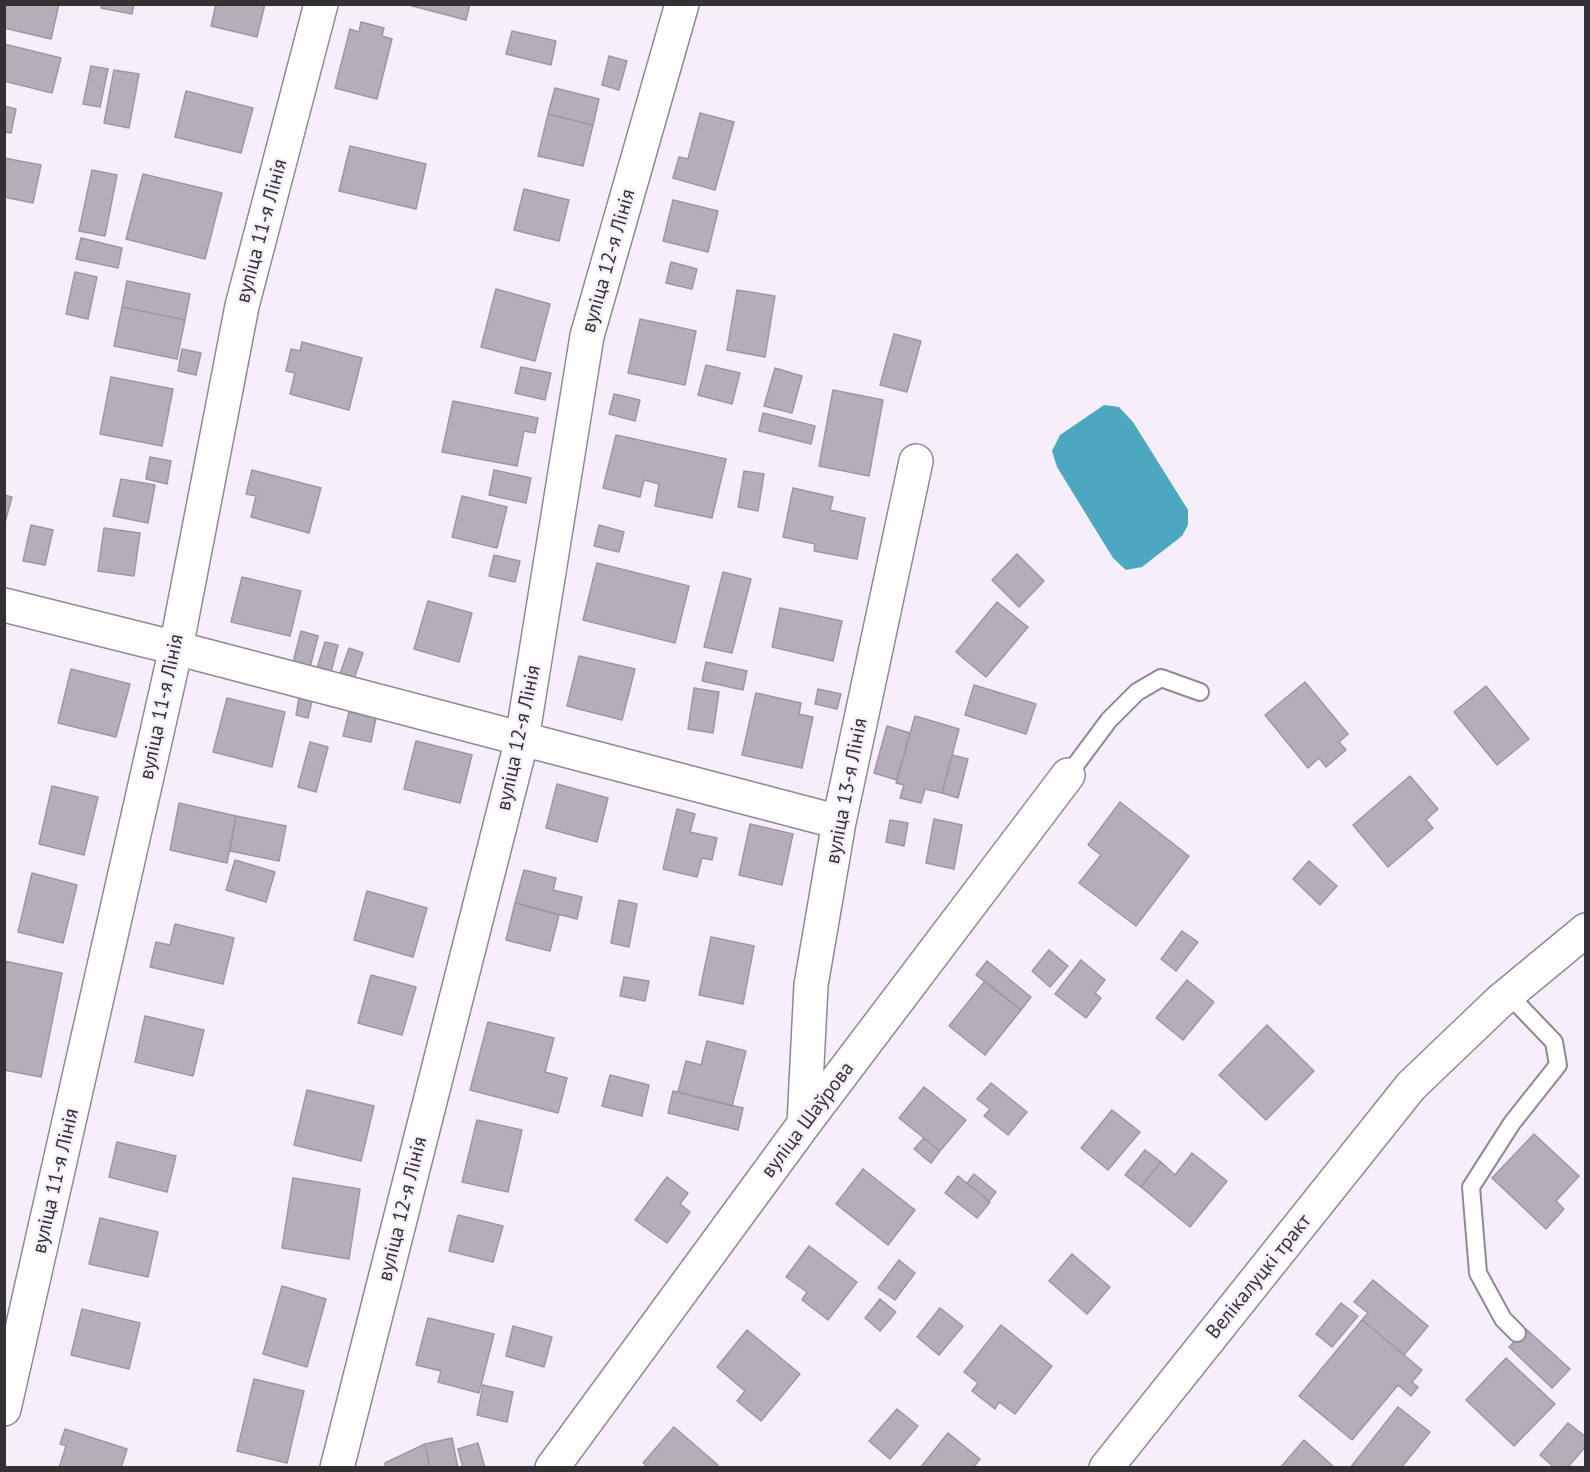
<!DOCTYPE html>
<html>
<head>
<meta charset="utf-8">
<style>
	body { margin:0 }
	#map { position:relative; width:1590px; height:1472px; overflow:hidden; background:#f6eefb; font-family:"PT Sans",sans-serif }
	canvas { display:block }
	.frame { position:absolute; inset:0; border:6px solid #333135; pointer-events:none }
</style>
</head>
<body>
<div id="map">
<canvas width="1590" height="1472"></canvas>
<div class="frame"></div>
</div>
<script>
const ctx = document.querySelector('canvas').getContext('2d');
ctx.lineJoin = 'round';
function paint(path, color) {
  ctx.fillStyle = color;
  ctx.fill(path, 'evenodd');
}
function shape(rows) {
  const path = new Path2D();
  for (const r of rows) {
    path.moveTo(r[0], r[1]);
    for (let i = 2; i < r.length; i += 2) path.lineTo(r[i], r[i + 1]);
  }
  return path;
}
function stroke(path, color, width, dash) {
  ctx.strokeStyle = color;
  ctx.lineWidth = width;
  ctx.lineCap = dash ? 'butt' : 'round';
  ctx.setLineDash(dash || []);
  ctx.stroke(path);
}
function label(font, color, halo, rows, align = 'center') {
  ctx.font = font + ' "PT Sans",sans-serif';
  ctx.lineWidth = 4.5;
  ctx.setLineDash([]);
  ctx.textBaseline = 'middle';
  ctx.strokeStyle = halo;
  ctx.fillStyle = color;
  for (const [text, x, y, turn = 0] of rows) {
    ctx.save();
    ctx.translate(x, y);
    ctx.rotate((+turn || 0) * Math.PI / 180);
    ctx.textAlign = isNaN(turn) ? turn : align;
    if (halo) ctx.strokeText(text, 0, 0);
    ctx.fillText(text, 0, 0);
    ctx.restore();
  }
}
paint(shape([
	[1104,405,1119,407,1133,422,1188,510,1188,525,1182,536,1142,567,1126,570,1113,558,1057,467,1052,451,1060,435]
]), '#4ca8c1');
const building = shape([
	[4,4,59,4,51,39,4,28,4,4],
	[102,4,134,4,132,14,101,8,102,4],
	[216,4,265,4,257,37,211,26,216,4],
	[405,4,470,4,466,20,405,4],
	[361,22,384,28,382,36,392,39,377,99,335,88,350,29,359,32,361,22],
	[512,31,556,41,551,65,506,54,512,31],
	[4,44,61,58,52,93,4,81,4,44],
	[609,56,627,61,619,90,602,85,609,56],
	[91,66,108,69,100,107,83,104,91,66],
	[114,70,139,74,129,128,104,123,114,70],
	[555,88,599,99,593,125,548,114,555,88],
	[186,91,253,108,241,153,175,137,186,91],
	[4,106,16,109,11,133,4,132,4,106],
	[700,113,734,122,715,190,673,178,679,157,688,159,700,113],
	[548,114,593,125,583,166,538,156,548,114],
	[350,146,426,164,416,209,339,191,350,146],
	[4,158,41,165,33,203,4,197,4,158],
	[92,170,117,175,105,236,79,231,92,170],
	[143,174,222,193,205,259,126,239,143,174],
	[524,189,569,200,559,241,514,230,524,189],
	[673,200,718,211,708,252,663,241,673,200],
	[81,238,122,248,118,268,76,259,81,238],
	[671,262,697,269,692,289,666,283,671,262],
	[75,272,97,277,88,319,66,314,75,272],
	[127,281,190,294,185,320,122,307,127,281],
	[496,289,550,304,535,361,481,347,496,289],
	[737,290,775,296,765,357,727,350,737,290],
	[122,307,185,320,177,359,114,346,122,307],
	[640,319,696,331,685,385,628,373,640,319],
	[894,334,921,341,907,392,880,385,894,334],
	[302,342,362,358,349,410,290,394,295,373,286,371,291,349,300,351,302,342],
	[182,349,201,353,196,375,178,371,182,349],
	[706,365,740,373,732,404,698,395,706,365],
	[521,367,551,373,545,400,515,393,521,367],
	[775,368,802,376,792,413,764,406,775,368],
	[111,377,173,389,162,446,100,434,111,377],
	[833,390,883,400,869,476,819,466,833,390],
	[614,394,640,400,635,421,609,414,614,394],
	[453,401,538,418,535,433,524,431,517,466,442,452,453,401],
	[763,413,815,426,811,444,759,431,763,413],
	[616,435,726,459,712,518,655,506,659,484,644,480,640,497,603,488,616,435],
	[150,457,171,461,167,484,146,479,150,457],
	[252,470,321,488,309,533,251,517,256,496,246,494,252,470],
	[494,470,531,478,526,503,489,495,494,470],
	[744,471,764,474,758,511,738,507,744,471],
	[121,479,155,485,148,523,113,516,121,479],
	[793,488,833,497,830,510,865,518,857,559,814,551,815,544,783,537,793,488],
	[4,495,12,497,4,526,4,495],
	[462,496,507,507,497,548,452,537,462,496],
	[31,525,53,530,45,565,23,561,31,525],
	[599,525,624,532,619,552,594,546,599,525],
	[104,528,140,533,134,576,98,571,104,528],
	[1017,554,1044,581,1019,607,992,580,1017,554],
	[494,555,520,561,515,582,489,576,494,555],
	[597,563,689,586,675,643,583,620,597,563],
	[723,572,751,579,732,653,704,647,723,572],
	[242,577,301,591,290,636,231,622,242,577],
	[428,601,472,613,459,662,414,649,428,601],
	[997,602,1028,627,986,677,956,652,997,602],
	[780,608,842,621,833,661,772,647,780,608],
	[301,631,318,636,310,667,293,662,301,631],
	[325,642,338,645,331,672,317,668,325,642],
	[349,648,363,653,354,679,340,674,349,648],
	[579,656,635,669,622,720,567,706,579,656],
	[706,662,747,671,743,690,702,681,706,662],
	[71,669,130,684,116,737,58,723,71,669],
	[1305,682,1348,734,1339,742,1346,750,1326,767,1319,758,1308,768,1265,715,1305,682],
	[974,685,1036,704,1026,734,965,715,974,685],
	[1486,686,1529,739,1497,765,1454,712,1486,686],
	[694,688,719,692,713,733,688,729,694,688],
	[818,689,841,694,837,709,815,704,818,689],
	[756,693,801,703,799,714,813,717,802,768,742,755,756,693],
	[227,698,285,712,272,767,213,752,227,698],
	[299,698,312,701,308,718,296,715,299,698],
	[349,712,376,718,371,742,343,736,349,712],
	[915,716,959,729,942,793,925,789,921,803,900,798,904,785,896,783,915,716],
	[887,726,910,733,897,780,874,773,887,726],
	[416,741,472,755,460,803,404,789,416,741],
	[310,742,328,747,316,792,298,787,310,742],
	[952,755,968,759,958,798,942,793,952,755],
	[1410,776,1438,809,1426,820,1433,828,1388,867,1353,825,1410,776],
	[557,784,608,798,597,842,546,828,557,784],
	[52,786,98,797,84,855,39,844,52,786],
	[1120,802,1189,856,1136,926,1079,883,1101,855,1088,845,1120,802],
	[179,803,236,816,227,863,170,850,179,803],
	[677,809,695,814,690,832,717,838,712,860,702,858,697,877,663,869,677,809],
	[236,816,286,826,279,861,230,851,236,816],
	[934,819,962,825,954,869,926,863,934,819],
	[890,820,908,823,904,846,886,842,890,820],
	[750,824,793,834,782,885,739,875,750,824],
	[235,860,275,872,266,902,226,890,235,860],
	[1309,861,1337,886,1320,905,1293,879,1309,861],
	[524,870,556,878,553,890,582,897,577,919,515,903,524,870],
	[32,873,77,885,63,943,18,932,32,873],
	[367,891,427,908,413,957,354,940,367,891],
	[619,900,637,904,629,947,611,943,619,900],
	[515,903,559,915,550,951,506,940,515,903],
	[175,924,234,938,223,984,150,967,156,942,170,945,175,924],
	[1182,931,1198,942,1176,971,1161,959,1182,931],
	[711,937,754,946,743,1004,699,995,711,937],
	[1049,950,1068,966,1050,987,1032,971,1049,950],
	[1081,960,1105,980,1095,993,1101,998,1086,1018,1055,994,1081,960],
	[4,961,62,973,41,1077,4,1070,4,961],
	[987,961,1031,997,1021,1010,976,975,987,961],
	[371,975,416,987,402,1035,358,1023,371,975],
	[624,977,649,981,645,1001,620,996,624,977],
	[1187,980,1214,1002,1183,1040,1156,1018,1187,980],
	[985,981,1021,1010,985,1055,949,1026,985,981],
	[145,1016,204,1030,193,1076,135,1062,145,1016],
	[488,1022,554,1038,545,1072,567,1078,558,1113,470,1090,488,1022],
	[1267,1025,1314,1071,1266,1120,1219,1075,1267,1025],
	[707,1041,746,1051,732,1106,678,1092,686,1061,701,1065,707,1041],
	[610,1075,649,1085,642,1116,602,1106,610,1075],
	[991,1083,1027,1112,1008,1135,984,1116,990,1109,977,1099,991,1083],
	[924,1087,966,1120,940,1151,899,1118,924,1087],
	[307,1090,374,1106,361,1161,294,1145,307,1090],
	[673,1091,743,1108,738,1130,668,1113,673,1091],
	[1112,1110,1140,1132,1108,1170,1081,1148,1112,1110],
	[477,1120,522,1130,508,1192,462,1182,477,1120],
	[1534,1134,1579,1176,1556,1201,1564,1209,1546,1229,1492,1178,1534,1134],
	[924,1138,940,1151,931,1163,914,1149,924,1138],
	[117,1142,176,1156,167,1192,109,1177,117,1142],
	[1145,1150,1161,1162,1141,1187,1125,1175,1145,1150],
	[1192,1153,1227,1181,1190,1227,1141,1187,1161,1162,1175,1175,1192,1153],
	[863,1169,915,1210,888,1245,836,1204,863,1169],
	[974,1174,996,1192,989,1201,967,1183,974,1174],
	[958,1176,990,1202,977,1218,945,1193,958,1176],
	[667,1177,688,1193,680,1204,690,1212,667,1243,635,1220,667,1177],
	[293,1178,360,1189,349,1259,282,1248,293,1178],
	[458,1215,503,1226,493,1262,449,1251,458,1215],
	[100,1218,158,1232,148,1277,89,1264,100,1218],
	[809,1246,857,1282,828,1320,802,1300,807,1292,786,1277,809,1246],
	[1072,1254,1110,1287,1087,1314,1049,1281,1072,1254],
	[899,1260,915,1273,895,1300,878,1288,899,1260],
	[1373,1280,1428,1326,1404,1355,1362,1320,1368,1313,1354,1302,1373,1280],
	[282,1286,326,1299,307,1367,263,1354,282,1286],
	[880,1299,896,1312,880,1331,865,1318,880,1299],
	[1341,1303,1358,1316,1332,1347,1316,1334,1341,1303],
	[940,1308,963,1326,939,1355,917,1337,940,1308],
	[82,1309,140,1323,129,1369,71,1355,82,1309],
	[428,1318,494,1334,479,1393,438,1382,441,1371,416,1365,428,1318],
	[1362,1320,1422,1370,1412,1382,1418,1387,1411,1396,1398,1385,1352,1440,1299,1396,1362,1320],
	[1001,1325,1052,1366,1015,1414,999,1402,995,1409,972,1391,978,1383,964,1372,1001,1325],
	[513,1326,552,1337,544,1367,506,1356,513,1326],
	[1526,1329,1570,1369,1552,1388,1509,1347,1526,1329],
	[747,1330,800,1374,761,1421,737,1401,745,1391,717,1367,747,1330],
	[1506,1358,1555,1404,1514,1446,1466,1400,1506,1358],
	[254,1379,304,1391,287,1463,237,1451,254,1379],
	[483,1385,513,1392,507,1422,477,1415,483,1385],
	[1398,1407,1430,1432,1401,1468,1350,1468,1398,1407],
	[897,1409,918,1426,890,1459,869,1441,897,1409],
	[1568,1423,1586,1437,1586,1446,1567,1468,1555,1468,1540,1455,1568,1423],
	[674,1427,718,1465,716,1468,649,1468,643,1463,674,1427],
	[65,1429,127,1449,121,1468,59,1468,66,1446,60,1444,65,1429],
	[948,1433,980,1459,973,1468,920,1468,948,1433],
	[452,1438,458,1468,430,1468,425,1444,452,1438],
	[1304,1440,1335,1468,1280,1468,1304,1440],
	[478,1443,485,1468,463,1468,458,1449,478,1443],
	[425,1444,430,1468,386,1468,385,1463,425,1444]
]);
paint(building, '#b5aeba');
stroke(building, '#9e97a3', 1.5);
const lane = shape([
	[1068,775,1109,720,1137,692,1161,678,1200,692],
	[1508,994,1554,1042,1558,1065,1512,1123,1471,1187,1478,1273,1503,1319,1517,1333]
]);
const street = shape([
	[4,605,176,648,839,822],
	[804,1124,811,985,839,822,916,461],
	[4,1409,176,648,242,306,321,4],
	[337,1468,522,739,587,336,682,4],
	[552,1468,804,1124,1068,775]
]);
const secondary = shape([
	[1106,1468,1411,1086,1500,1001,1586,930]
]);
stroke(lane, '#908995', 20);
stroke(street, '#908995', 36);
stroke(secondary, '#908995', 36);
stroke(lane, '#fff', 16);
stroke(street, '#fff', 33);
stroke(secondary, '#fff', 33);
label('20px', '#333135', '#f6eefb', [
	["вуліца 11-я Лінія",262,231,-75],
	["вуліца 12-я Лінія",609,261,-74],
	["вуліца 11-я Лінія",162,707,-78],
	["вуліца 12-я Лінія",519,738,-78],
	["вуліца 13-я Лінія",847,791,-79],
	["вуліца Шаўрова",808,1120,-53],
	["вуліца 11-я Лінія",56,1181,-77],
	["вуліца 12-я Лінія",403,1209,-76],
	["Велікалуцкі тракт",1259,1277,-51]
]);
</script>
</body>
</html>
